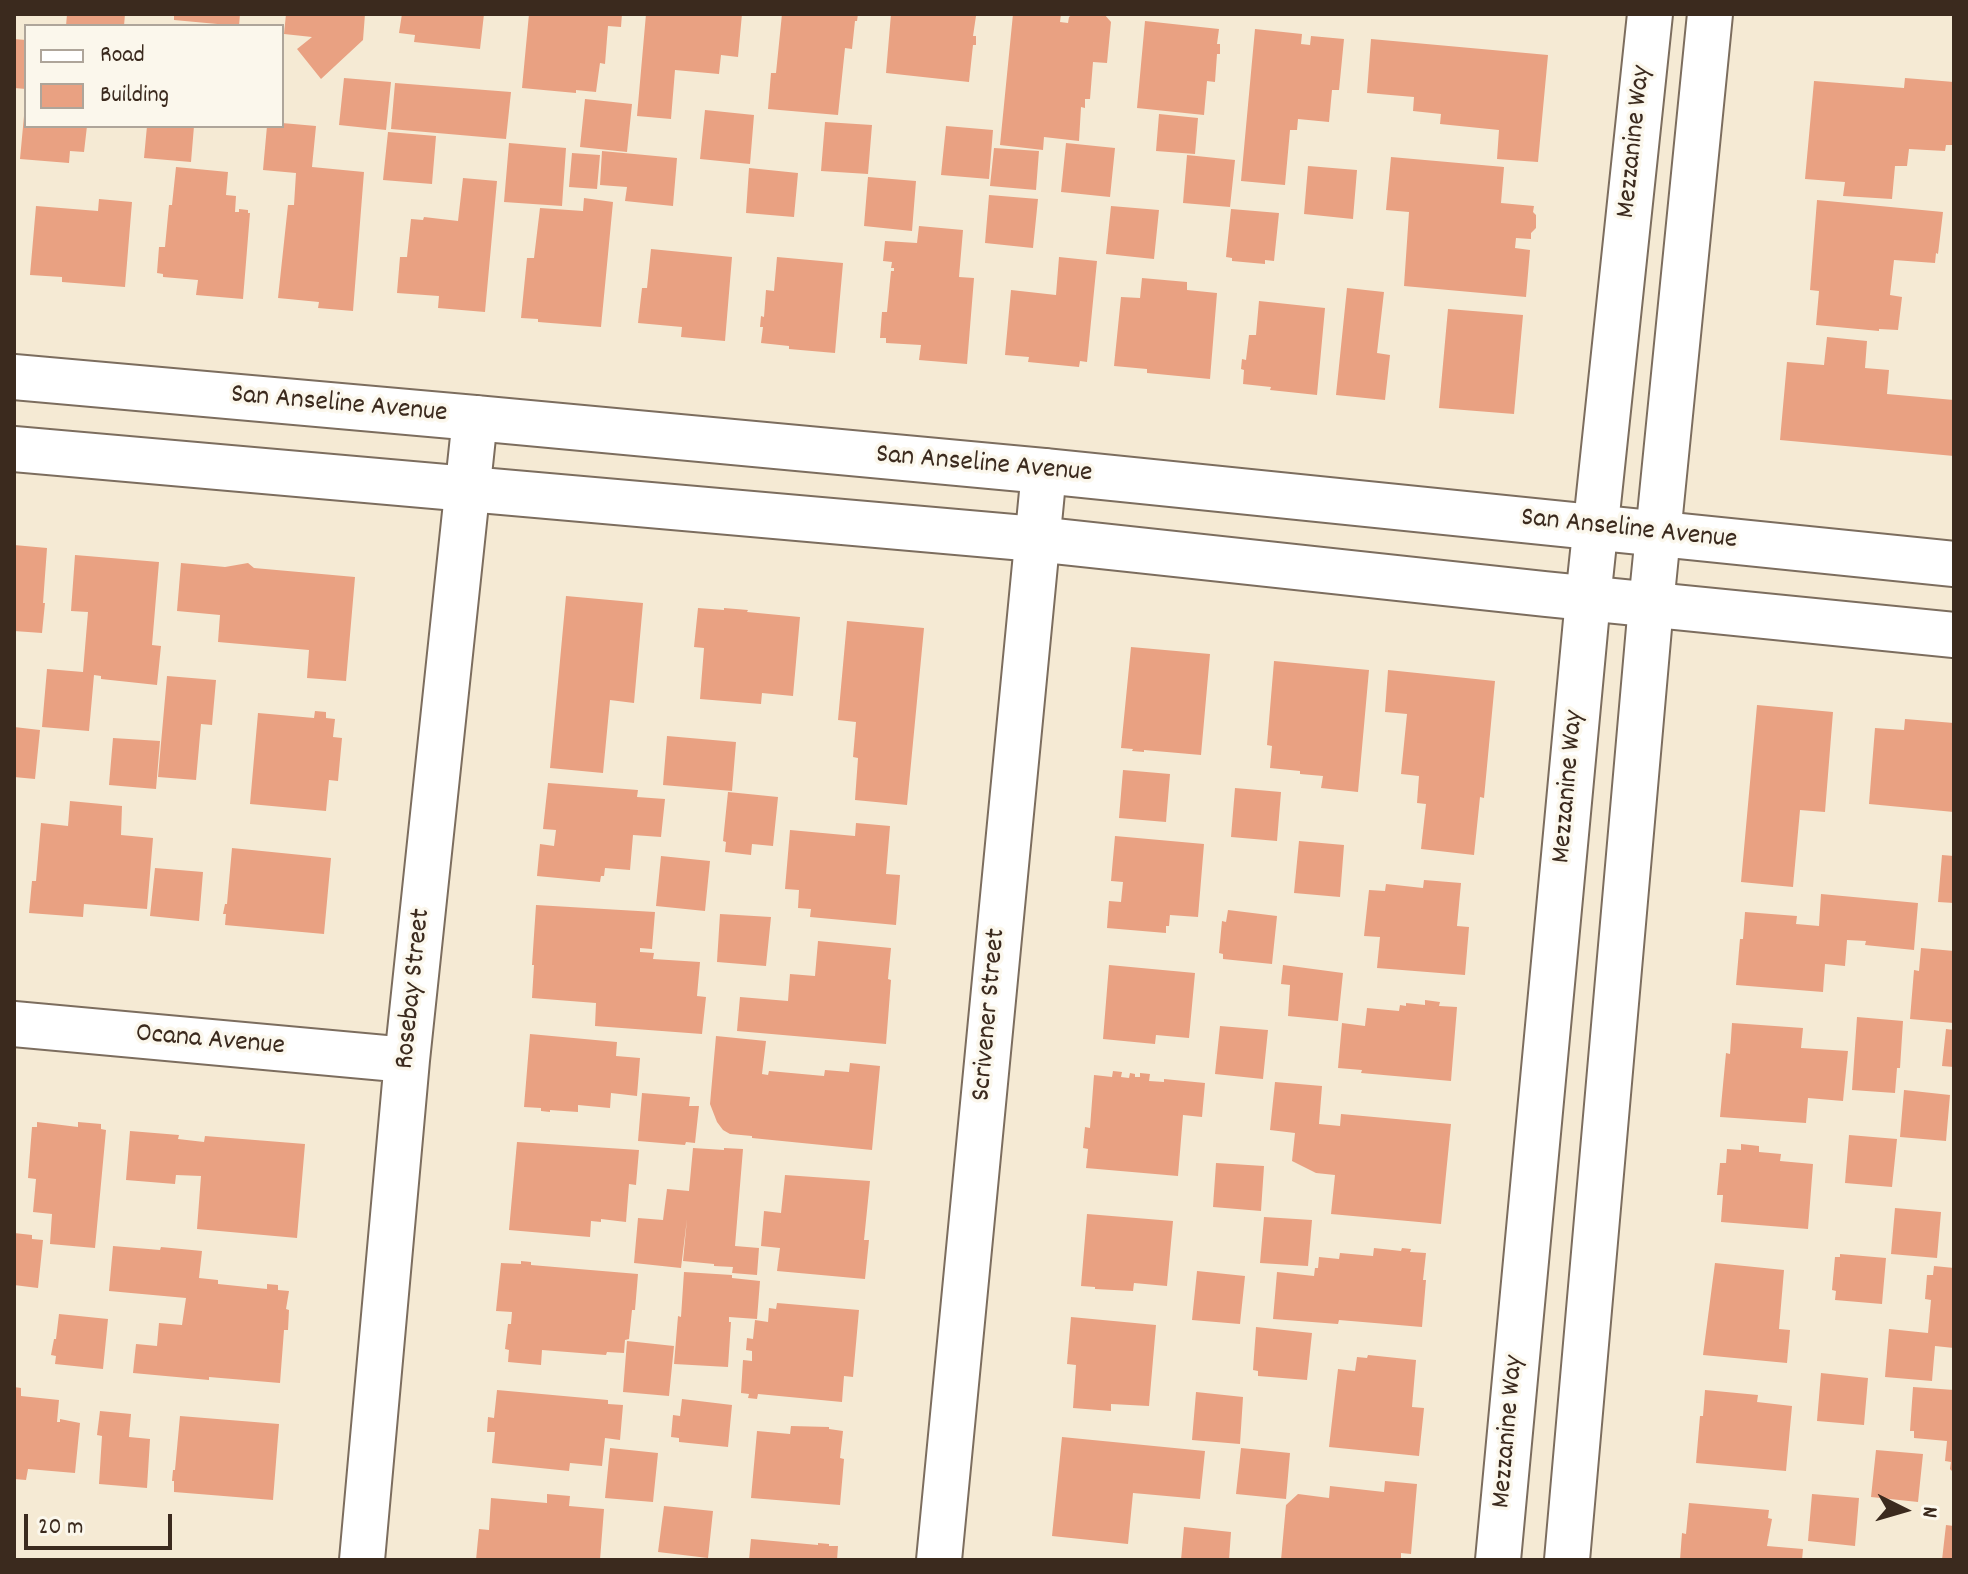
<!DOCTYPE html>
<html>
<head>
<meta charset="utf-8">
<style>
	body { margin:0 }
	#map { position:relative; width:1968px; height:1574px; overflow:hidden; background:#f5ead4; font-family:Dekko,sans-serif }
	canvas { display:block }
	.frame { position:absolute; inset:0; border:16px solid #3b2a1e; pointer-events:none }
	.legend { position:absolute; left:24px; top:24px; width:260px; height:104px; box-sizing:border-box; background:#fbf7ec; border:2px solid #aea59a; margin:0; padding:10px 14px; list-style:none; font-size:24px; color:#3b2a1e }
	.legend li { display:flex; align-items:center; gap:16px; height:40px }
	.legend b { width:40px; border:2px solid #aea59a }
	.north { position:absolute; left:1864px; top:1470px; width:80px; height:80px; -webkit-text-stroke:6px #fbf7ec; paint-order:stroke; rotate:95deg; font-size:22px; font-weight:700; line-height:32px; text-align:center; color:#3b2a1e }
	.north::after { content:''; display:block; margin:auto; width:28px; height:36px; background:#3b2a1e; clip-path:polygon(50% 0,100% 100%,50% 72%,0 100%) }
	.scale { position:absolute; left:24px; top:1514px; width:148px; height:36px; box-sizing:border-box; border:4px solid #3b2a1e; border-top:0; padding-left:10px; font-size:24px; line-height:28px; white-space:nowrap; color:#3b2a1e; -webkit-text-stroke:6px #fbf7ec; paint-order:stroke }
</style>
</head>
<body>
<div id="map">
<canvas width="1968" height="1574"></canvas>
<div class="frame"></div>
<ul class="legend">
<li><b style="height:10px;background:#fff"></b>Road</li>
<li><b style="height:22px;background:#e9a182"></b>Building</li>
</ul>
<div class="north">N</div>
<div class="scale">20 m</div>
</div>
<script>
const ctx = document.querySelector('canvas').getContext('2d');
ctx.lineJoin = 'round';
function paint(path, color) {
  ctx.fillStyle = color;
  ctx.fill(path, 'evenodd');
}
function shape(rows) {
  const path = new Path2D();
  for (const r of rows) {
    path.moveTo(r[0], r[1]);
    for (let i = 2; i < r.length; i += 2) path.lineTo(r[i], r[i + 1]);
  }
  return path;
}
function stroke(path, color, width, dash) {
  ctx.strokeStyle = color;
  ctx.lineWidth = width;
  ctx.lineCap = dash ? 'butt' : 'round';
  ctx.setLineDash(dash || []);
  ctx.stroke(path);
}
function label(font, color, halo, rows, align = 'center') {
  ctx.font = font + ' Dekko,sans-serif';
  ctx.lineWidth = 7;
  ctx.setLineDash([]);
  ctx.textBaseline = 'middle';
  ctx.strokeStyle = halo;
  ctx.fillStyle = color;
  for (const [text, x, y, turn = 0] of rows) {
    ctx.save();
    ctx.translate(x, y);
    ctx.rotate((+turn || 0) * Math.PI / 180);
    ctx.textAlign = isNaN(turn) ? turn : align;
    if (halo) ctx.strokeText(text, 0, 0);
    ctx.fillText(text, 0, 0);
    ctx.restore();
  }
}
paint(shape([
	[67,14,125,14,124,26,66,26],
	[174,14,240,14,239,26,174,20],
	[286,14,365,14,363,40,321,79,297,49,312,37,284,34],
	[402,14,484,14,480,49,414,42,415,35,399,33],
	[529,14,622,14,621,27,608,26,605,64,600,63,596,92,576,90,576,93,522,88],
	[646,14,742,14,738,57,721,55,719,74,675,70,671,119,637,116],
	[782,14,858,14,857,21,855,21,852,49,845,48,838,115,768,109,771,73,776,73],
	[891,14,958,14,976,16,973,36,976,36,976,45,973,45,969,82,886,73],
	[1013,14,1061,14,1060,22,1068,23,1069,17,1073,14,1104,14,1111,22,1107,63,1093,62,1090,99,1085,99,1085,108,1081,107,1079,141,1044,137,1043,150,1000,145],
	[1145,21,1219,29,1217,44,1220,44,1220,54,1217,54,1215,82,1207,81,1204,115,1137,108],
	[1255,29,1302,34,1301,44,1310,45,1311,36,1344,39,1339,90,1332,90,1329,122,1298,119,1297,130,1290,130,1285,185,1241,181],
	[14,39,26,40,26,89,14,88],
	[1371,39,1548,55,1538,162,1497,159,1499,130,1440,124,1441,114,1413,111,1414,97,1367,93],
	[344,78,391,82,386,130,339,125],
	[1905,78,1954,82,1954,145,1946,145,1945,151,1909,149,1907,166,1895,166,1892,199,1843,196,1845,182,1805,179,1814,81,1904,88],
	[395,83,511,92,506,139,391,129],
	[585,99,632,104,627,152,580,147],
	[705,110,754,115,750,164,700,159],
	[1159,114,1198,118,1195,154,1156,151],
	[24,116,26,116,26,126,87,126,84,152,70,151,69,163,20,159],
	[825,122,872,125,868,174,821,171],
	[282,123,316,126,312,167,364,172,353,311,318,308,319,302,278,298,288,205,294,205,296,173,263,170,267,126,282,126],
	[147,126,194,126,191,162,144,158],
	[946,126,993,130,989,179,941,175],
	[388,132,436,136,432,184,383,180],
	[509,143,566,148,562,206,504,202],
	[1066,143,1115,148,1110,197,1061,192],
	[994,148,1039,151,1036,190,990,186],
	[602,151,677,158,673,206,625,201,627,187,600,185],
	[572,153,600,155,597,189,569,187],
	[1187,155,1235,160,1230,207,1183,203],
	[1391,157,1504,167,1501,203,1534,206,1533,212,1536,215,1536,228,1531,233,1531,239,1516,238,1515,248,1530,250,1526,297,1404,286,1409,212,1386,210],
	[1308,166,1357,170,1353,219,1304,214],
	[176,167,228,172,226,195,236,196,235,212,239,212,239,209,248,210,248,213,250,213,243,299,196,295,198,280,163,277,163,274,157,273,159,247,165,247,169,205,172,205],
	[749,168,798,173,794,217,746,213],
	[868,177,916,181,912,231,864,226],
	[463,178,497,181,485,312,438,308,439,296,397,293,400,257,407,257,411,219,423,220,424,217,458,221],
	[989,195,1038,199,1033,248,985,243],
	[584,198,613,202,601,327,538,322,538,319,521,318,527,258,534,258,540,208,583,211],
	[99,199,132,202,125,287,62,282,62,277,30,275,36,206,98,211],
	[1817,200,1943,212,1938,254,1936,253,1935,263,1894,260,1890,295,1902,297,1898,330,1879,329,1879,331,1816,325,1819,291,1810,290],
	[1111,206,1159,210,1154,259,1106,254],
	[1231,209,1279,213,1274,261,1265,260,1265,264,1232,261,1232,258,1226,257],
	[919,226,963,230,959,277,974,278,967,364,919,360,921,345,886,343,886,338,880,338,882,312,887,312,891,271,894,271,894,268,891,268,892,262,883,261,885,241,917,243],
	[651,249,732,257,725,341,681,337,682,327,638,323,642,288,647,288],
	[777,257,843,263,835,353,789,349,789,346,761,343,763,327,760,327,761,316,764,317,766,290,774,291],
	[1059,257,1097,261,1087,362,1080,361,1079,367,1028,362,1029,357,1005,355,1011,290,1056,295],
	[1142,278,1187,282,1187,290,1217,293,1210,379,1147,373,1147,369,1114,366,1121,297,1140,298],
	[1347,288,1384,292,1377,353,1390,355,1385,400,1336,395],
	[1259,301,1325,308,1317,395,1270,390,1271,387,1243,384,1244,370,1241,369,1242,359,1246,360,1249,335,1256,335],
	[1448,309,1523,315,1514,414,1439,408],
	[1827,337,1867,341,1865,368,1889,370,1887,394,1954,400,1954,456,1780,440,1787,362,1824,365],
	[14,545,47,548,43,603,45,603,42,633,14,631],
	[75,555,159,562,152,645,161,646,157,685,101,679,101,676,94,675,89,731,42,727,47,669,83,672,88,612,71,611],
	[181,563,225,567,248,563,254,568,355,577,346,681,307,678,309,650,218,642,220,615,177,611],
	[566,596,643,603,634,703,610,700,603,773,550,768],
	[698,608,724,610,724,608,748,610,747,612,800,617,793,696,762,693,761,704,700,699,704,648,694,647],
	[847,621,924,628,907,805,855,800,858,758,853,757,856,722,838,720],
	[1131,647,1210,654,1201,755,1144,750,1144,752,1132,751,1133,749,1121,748],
	[1274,661,1369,670,1358,792,1321,788,1323,776,1300,774,1300,771,1270,768,1272,746,1267,745],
	[1388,670,1495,681,1484,798,1480,797,1474,855,1421,849,1426,804,1417,803,1419,776,1401,774,1407,714,1385,712],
	[167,676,216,680,212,725,201,724,196,780,158,777],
	[1757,705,1833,712,1825,812,1800,810,1793,887,1741,882],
	[315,711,326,712,326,718,335,719,333,737,342,738,338,781,329,780,326,811,250,804,258,713,314,718],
	[1905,719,1954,723,1954,812,1869,804,1875,728,1904,730],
	[14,727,40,730,35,779,14,777],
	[667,736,736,742,732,791,663,785],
	[113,738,160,741,156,789,109,785],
	[1123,770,1170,774,1166,822,1119,818],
	[548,783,638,790,637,797,665,799,661,837,633,835,630,870,605,868,604,876,601,876,600,882,537,876,540,844,554,846,556,830,543,829],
	[1235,788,1281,792,1277,841,1231,837],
	[728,792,778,797,773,846,752,844,751,855,725,852,726,842,723,841],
	[70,801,122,806,121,835,153,838,147,909,84,904,83,917,29,913,32,881,36,881,41,823,68,826],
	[856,823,890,826,886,874,900,875,896,925,810,917,811,909,798,908,799,890,785,889,790,830,855,836],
	[1115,836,1204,844,1198,917,1170,915,1169,926,1166,926,1166,933,1107,928,1109,901,1121,902,1123,882,1111,881],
	[1299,841,1344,845,1340,897,1294,893],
	[232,848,331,858,324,934,225,925,226,914,223,914,225,904,227,904],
	[1942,855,1954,856,1954,903,1938,902],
	[661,856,710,861,705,911,656,906],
	[155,868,203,872,199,921,150,916],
	[1424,880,1461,883,1457,926,1469,927,1465,975,1377,968,1380,937,1364,936,1369,890,1385,891,1386,884,1423,888],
	[1821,894,1918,903,1914,950,1865,945,1866,941,1847,940,1845,966,1825,964,1823,992,1736,985,1740,939,1743,939,1745,912,1797,916,1796,924,1819,926],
	[536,905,655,912,652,949,640,948,640,952,654,953,653,959,700,962,697,996,706,997,702,1034,595,1026,596,1003,532,998,534,965,532,965],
	[1228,910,1277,916,1272,964,1223,959,1223,954,1219,953,1222,921,1226,922],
	[720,914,771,917,766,966,717,962],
	[818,941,891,948,888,979,891,980,886,1044,737,1031,740,997,788,1001,790,974,815,976],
	[1921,948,1954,951,1954,1023,1910,1019,1914,970,1919,971],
	[1109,965,1195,973,1189,1038,1156,1035,1155,1044,1103,1039],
	[1283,965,1343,973,1338,1021,1288,1016,1290,985,1281,984],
	[1425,1000,1440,1002,1439,1006,1457,1007,1451,1081,1361,1073,1362,1070,1338,1068,1342,1023,1365,1026,1367,1008,1399,1011,1400,1005,1406,1006,1406,1003,1425,1005],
	[1857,1017,1903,1021,1900,1068,1897,1068,1895,1093,1852,1090],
	[1732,1023,1803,1028,1801,1048,1848,1051,1843,1101,1808,1098,1806,1123,1720,1117,1726,1053,1730,1054],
	[1220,1026,1268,1030,1263,1079,1215,1074],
	[1946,1029,1954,1030,1954,1067,1942,1066],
	[530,1034,617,1042,616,1056,640,1058,637,1096,611,1093,610,1108,578,1105,578,1112,550,1110,550,1112,541,1111,541,1108,524,1107],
	[716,1036,766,1041,762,1074,768,1075,769,1071,824,1076,825,1070,849,1072,850,1063,880,1066,872,1150,752,1138,752,1136,730,1134,723,1130,717,1122,710,1104],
	[1113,1071,1122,1072,1121,1077,1129,1078,1130,1073,1135,1074,1135,1077,1140,1077,1140,1073,1150,1074,1149,1081,1164,1082,1164,1079,1205,1083,1202,1117,1183,1115,1178,1176,1086,1168,1088,1149,1083,1148,1085,1127,1090,1128,1094,1075,1112,1077],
	[1275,1082,1322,1086,1319,1124,1340,1126,1341,1114,1451,1124,1441,1224,1331,1214,1335,1175,1316,1173,1292,1161,1295,1133,1270,1130],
	[1904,1090,1950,1095,1946,1141,1900,1137],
	[642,1093,690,1097,689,1106,699,1106,695,1143,686,1142,685,1145,638,1141],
	[37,1122,78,1127,78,1122,101,1124,101,1129,106,1130,95,1248,50,1244,52,1214,33,1212,36,1179,28,1178,32,1127,37,1127],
	[130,1131,179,1135,178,1139,204,1142,205,1136,305,1144,297,1238,197,1229,201,1176,176,1175,175,1184,126,1180],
	[1849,1135,1897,1139,1892,1187,1845,1183],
	[517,1142,639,1150,636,1185,629,1184,626,1222,601,1219,601,1222,591,1221,590,1237,509,1230],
	[1741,1144,1759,1146,1759,1152,1781,1154,1780,1161,1813,1164,1808,1229,1721,1222,1723,1195,1717,1195,1720,1163,1726,1163,1727,1149,1741,1150],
	[693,1148,724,1150,724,1148,743,1149,735,1246,759,1248,757,1275,732,1273,733,1267,714,1266,714,1264,683,1261,687,1219,681,1268,634,1263,638,1218,663,1220,667,1189,689,1191],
	[1216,1163,1264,1166,1261,1211,1213,1207],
	[785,1175,870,1181,864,1240,869,1240,865,1279,777,1271,780,1248,761,1246,764,1211,781,1213],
	[1895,1208,1941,1212,1937,1258,1891,1254],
	[1087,1214,1173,1221,1167,1286,1134,1283,1133,1291,1095,1289,1095,1287,1081,1286],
	[1264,1217,1312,1220,1308,1266,1260,1263],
	[14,1233,32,1235,32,1239,43,1240,38,1288,14,1285],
	[113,1246,160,1250,161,1247,202,1251,199,1278,218,1280,218,1284,267,1289,267,1284,278,1285,278,1290,289,1291,286,1309,289,1310,288,1330,284,1330,280,1383,209,1377,209,1380,133,1373,136,1344,157,1346,159,1323,182,1325,186,1298,109,1291],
	[1374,1248,1401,1251,1402,1248,1411,1249,1410,1252,1426,1253,1423,1280,1426,1280,1422,1327,1339,1320,1338,1324,1273,1319,1277,1272,1314,1276,1315,1268,1318,1268,1319,1257,1339,1259,1340,1253,1373,1256],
	[1840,1254,1886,1258,1882,1304,1835,1300,1836,1291,1832,1290,1835,1257,1840,1257],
	[521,1261,531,1262,531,1265,638,1274,635,1310,632,1310,629,1339,625,1340,624,1353,607,1352,606,1355,542,1350,541,1365,508,1362,509,1350,505,1349,508,1324,511,1324,512,1312,496,1311,501,1263,521,1264],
	[1715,1263,1784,1270,1779,1329,1790,1330,1787,1363,1703,1355],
	[1934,1266,1954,1268,1954,1348,1935,1346,1932,1381,1885,1377,1889,1329,1928,1333,1931,1300,1925,1299,1927,1275,1933,1275],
	[1197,1271,1245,1276,1240,1324,1192,1320],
	[684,1272,732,1275,732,1278,760,1281,757,1319,729,1317,729,1322,731,1322,728,1367,674,1364,678,1316,681,1317],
	[777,1303,859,1310,853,1377,844,1376,842,1402,758,1394,757,1399,748,1398,749,1394,741,1393,743,1360,752,1361,752,1351,746,1350,747,1338,753,1339,755,1320,768,1322,769,1308,776,1309],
	[59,1314,108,1319,103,1369,55,1364,56,1356,51,1355,54,1339,56,1339],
	[1071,1317,1156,1325,1149,1406,1111,1404,1111,1411,1073,1408,1076,1365,1067,1364],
	[1256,1327,1312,1333,1307,1380,1258,1376,1258,1371,1253,1370],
	[627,1341,674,1346,669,1396,623,1392],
	[1368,1355,1416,1360,1412,1407,1424,1408,1419,1456,1329,1447,1338,1369,1355,1371,1357,1357,1367,1358],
	[1821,1373,1868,1378,1864,1425,1817,1421],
	[14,1387,21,1388,21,1396,59,1400,57,1422,60,1422,60,1419,80,1423,75,1473,28,1469,26,1480,14,1479],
	[1913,1387,1954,1390,1954,1473,1950,1469,1951,1462,1945,1461,1947,1441,1914,1438,1914,1431,1910,1431],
	[497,1390,608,1400,608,1404,623,1405,620,1440,605,1438,602,1466,570,1463,569,1471,492,1463,495,1432,487,1432,488,1417,494,1418],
	[1705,1390,1758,1395,1757,1402,1792,1406,1786,1471,1696,1463,1700,1416,1703,1416],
	[1196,1392,1243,1397,1240,1444,1192,1440],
	[682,1399,732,1405,728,1447,679,1442,679,1438,671,1437,673,1415,680,1416],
	[100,1411,131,1414,129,1437,150,1439,147,1488,99,1484,102,1436,97,1435],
	[180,1416,279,1424,273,1500,174,1492,174,1481,172,1481,173,1470,175,1470],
	[791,1426,829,1427,829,1429,843,1431,840,1458,844,1459,840,1505,751,1498,757,1431,790,1434],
	[1062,1437,1205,1451,1200,1499,1133,1493,1128,1544,1052,1536],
	[610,1448,658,1453,653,1502,605,1498],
	[1241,1448,1290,1453,1286,1499,1236,1494],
	[1876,1450,1923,1454,1918,1502,1871,1497],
	[1385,1481,1417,1484,1411,1554,1401,1553,1401,1560,1281,1560,1286,1505,1298,1494,1329,1498,1330,1486,1384,1492],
	[547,1494,570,1496,569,1506,604,1509,600,1560,476,1560,479,1529,489,1530,491,1498,547,1503],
	[1812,1494,1859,1498,1855,1546,1808,1541],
	[1689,1503,1769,1510,1768,1518,1772,1519,1767,1546,1803,1549,1802,1560,1680,1560,1682,1533,1686,1534],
	[664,1506,713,1511,708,1558,658,1552],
	[1946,1525,1954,1526,1954,1560,1942,1560],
	[1184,1527,1231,1532,1229,1560,1181,1560],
	[751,1539,818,1545,818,1543,829,1544,829,1546,838,1546,837,1560,749,1560]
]), '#e9a182');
const street = shape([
	[14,1024,407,1060],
	[362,1560,407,1060,475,418],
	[939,1560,1044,471],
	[1498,1560,1588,599,1650,14],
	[1567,1560,1651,605,1710,14]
]);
const secondary = shape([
	[14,377,475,418,1044,471,1954,564],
	[14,449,1036,539,1545,594,1954,635]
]);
stroke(street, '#7c6d5e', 48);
stroke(secondary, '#7c6d5e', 48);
stroke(street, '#fff', 44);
stroke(secondary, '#fff', 44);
label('28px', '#3b2a1e', '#fbf7ec', [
	["Mezzanine Way",1636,142,-84],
	["San Anseline Avenue",339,406,5],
	["San Anseline Avenue",984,466,5],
	["San Anseline Avenue",1629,531,6],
	["Mezzanine Way",1570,787,-85],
	["Rosebay Street",415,989,-84],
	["Scrivener Street",991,1015,-85],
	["Ocana Avenue",210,1042,5],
	["Mezzanine Way",1510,1432,-85]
]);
</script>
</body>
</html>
